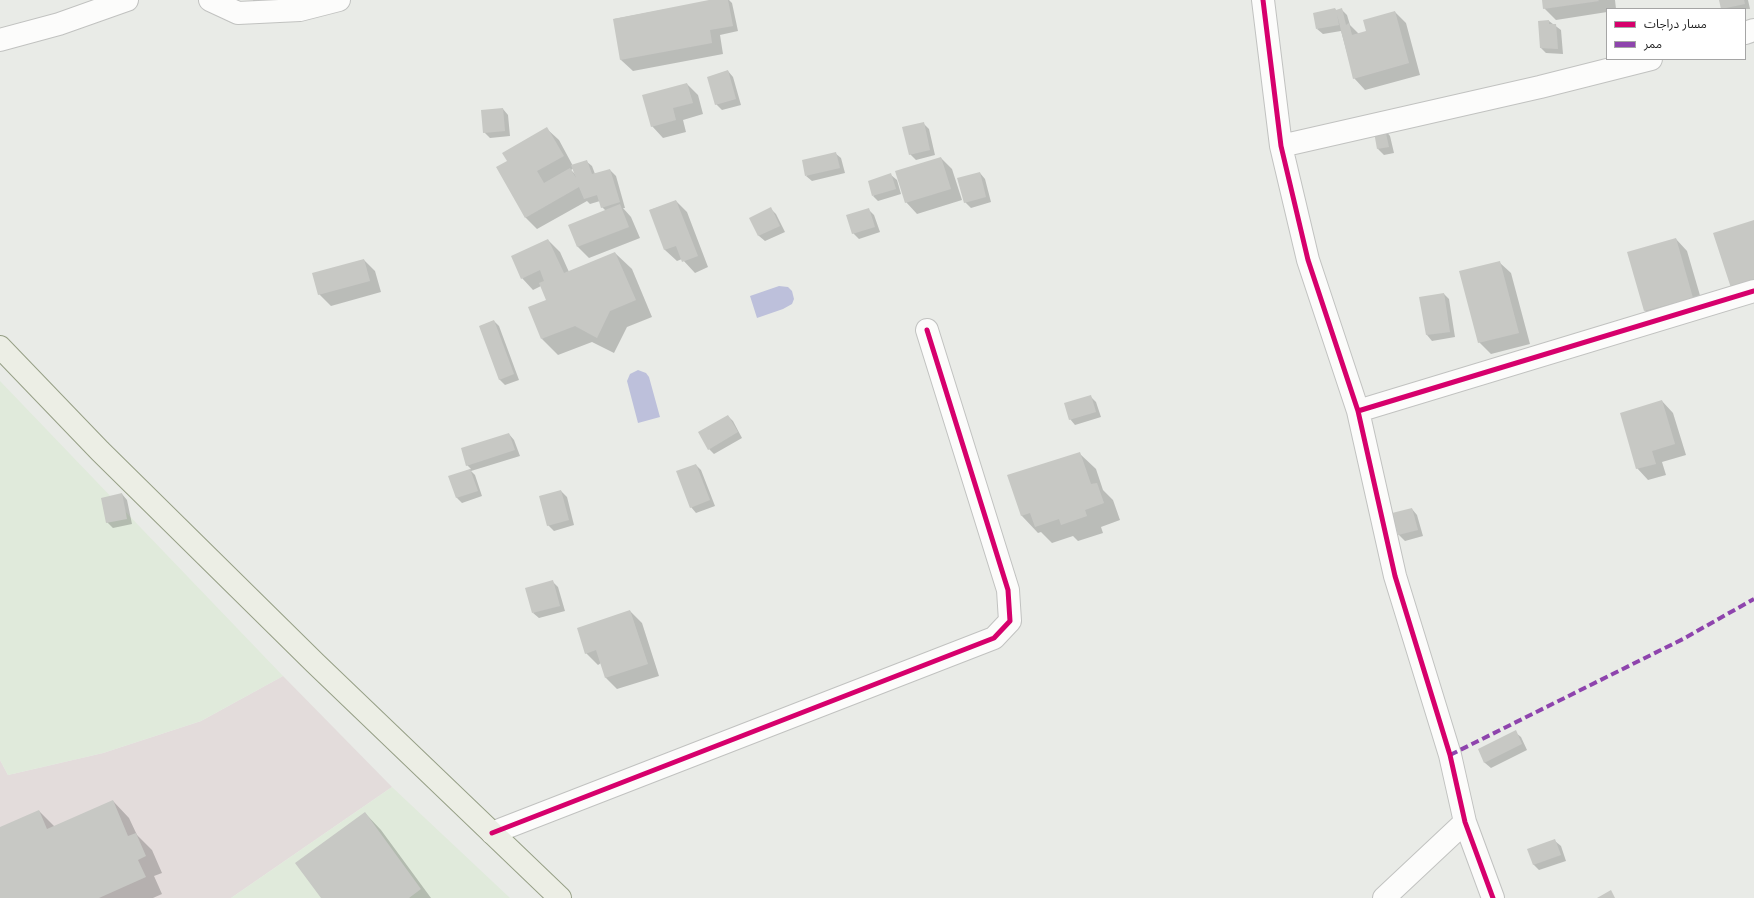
<!DOCTYPE html>
<html>
<head>
<meta charset="utf-8">
<style>
	body { margin:0 }
	#map { position:relative; width:1754px; height:898px; overflow:hidden; background:#e9ebe7; font-family:Helvetica,"Noto Sans Arabic",sans-serif }
	canvas { display:block }
	.legend { position:absolute; left:1606px; top:8px; width:140px; height:52px; box-sizing:border-box; background:#fff; border:1px solid #a5a5a5; margin:0; padding:5px 7px; list-style:none; font-size:12px; color:#1d1d1d }
	.legend li { display:flex; align-items:center; gap:8px; height:20px }
	.legend b { width:20px; border:1px solid #a5a5a5 }
</style>
</head>
<body>
<div id="map">
<canvas width="1754" height="898"></canvas>
<ul class="legend">
<li><b style="height:5px;background:#d6006c"></b>مسار دراجات</li>
<li><b style="height:5px;background:#8e44ad"></b>ممر</li>
</ul>
</div>
<script>
const ctx = document.querySelector('canvas').getContext('2d');
ctx.lineJoin = 'round';
function paint(path, color) {
  ctx.fillStyle = color;
  ctx.fill(path, 'evenodd');
}
function shape(rows) {
  const path = new Path2D();
  for (const r of rows) {
    path.moveTo(r[0], r[1]);
    for (let i = 2; i < r.length; i += 2) path.lineTo(r[i], r[i + 1]);
  }
  return path;
}
function stroke(path, color, width, dash) {
  ctx.strokeStyle = color;
  ctx.lineWidth = width;
  ctx.lineCap = dash ? 'butt' : 'round';
  ctx.setLineDash(dash || []);
  ctx.stroke(path);
}
paint(shape([
	[283,676,392,787,231,898,0,898,0,760,8,775,103,753,201,721]
]), '#e3dcdb');
paint(shape([
	[0,381,283,676,201,721,103,753,8,775,0,760],
	[392,787,510,898,231,898]
]), '#e0eadb');
paint(shape([
	[779,286,788,287,792,291,794,299,792,304,783,309,757,318,750,296],
	[638,370,646,373,649,377,660,417,638,423,627,381,630,374]
]), '#bdc0db');
paint(shape([
	[253,0,309,0,256,10],
	[714,0,729,0,732,3,738,31,720,35,723,54,633,71,621,60,614,19],
	[1543,0,1615,0,1616,9,1607,9,1607,12,1556,20,1544,8],
	[1720,0,1748,0,1750,9,1722,9],
	[1335,9,1337,11,1342,10,1347,15,1350,25,1359,34,1367,32,1395,12,1406,23,1420,75,1365,90,1354,78,1341,31,1323,34,1317,29],
	[1549,21,1561,30,1563,54,1546,53,1541,48],
	[728,71,733,77,741,105,722,110,716,104],
	[687,84,698,95,703,114,683,120,686,132,663,138,652,126],
	[503,109,508,115,510,136,490,138,484,132],
	[923,123,929,129,935,155,916,160,910,154],
	[547,129,559,140,573,166,586,161,592,166,595,174,610,170,616,176,625,208,623,208,631,217,640,238,589,258,578,247,570,226,606,211,602,207,600,201,590,204,587,201,537,229,526,218,508,162],
	[574,168,577,176,571,170],
	[1385,130,1390,136,1394,153,1384,155,1378,149,1375,132],
	[835,153,841,158,845,173,812,181,806,176],
	[941,158,952,169,962,200,917,214,906,202],
	[980,173,985,179,991,202,971,208,965,202],
	[891,175,897,180,901,194,878,201,873,196],
	[676,201,687,212,708,267,695,273,682,259,677,261,665,250,650,210],
	[771,209,776,214,785,232,765,241,759,236,751,218],
	[868,209,874,215,880,232,859,239,853,233],
	[1676,239,1687,251,1704,309,1656,322,1645,311],
	[548,240,560,252,569,272,615,253,632,269,652,317,627,327,614,353,592,342,558,355,542,339,548,300,541,286,533,290,522,278],
	[364,260,375,271,381,292,331,306,319,294],
	[1499,262,1511,273,1530,344,1491,354,1479,342],
	[1444,294,1449,299,1455,337,1432,341,1427,335,1420,298],
	[494,321,499,326,519,380,505,385,499,379],
	[1090,396,1096,402,1101,417,1075,425,1070,419],
	[1662,401,1673,413,1686,455,1662,462,1666,475,1648,480,1637,468],
	[728,416,733,421,742,438,714,454,709,449],
	[509,434,514,440,520,456,471,471,475,475,482,496,462,503,457,498,450,477,471,469,467,465],
	[1079,453,1096,469,1103,490,1113,500,1120,520,1101,527,1103,533,1078,541,1073,536,1052,543,1041,532,1038,533,1022,516,1008,476],
	[696,465,701,470,715,506,696,513,691,507],
	[561,491,567,497,574,525,554,531,548,525],
	[122,494,127,500,132,524,113,528,107,522],
	[1412,509,1417,515,1423,536,1405,541,1399,535,1394,514],
	[553,582,558,587,565,611,539,618,533,613],
	[630,611,642,623,659,676,617,689,606,678,601,663,598,665,586,653],
	[1515,732,1521,737,1527,750,1491,768,1485,763,1479,750],
	[113,801,129,818,137,835,152,850,162,873,154,876,162,894,153,898,0,898,0,828,39,811,55,827],
	[365,813,381,830,431,898,322,898],
	[1555,841,1561,846,1566,861,1539,870,1533,864]
]), '#0003');
paint(shape([
	[709,0,728,0,733,26,710,30,712,43,620,60,613,19],
	[1542,0,1598,0,1599,1,1543,9],
	[1719,0,1744,0,1745,4,1721,9],
	[1335,8,1336,10,1342,8,1346,25,1349,23,1352,35,1366,31,1363,20,1395,11,1409,63,1353,79,1337,14,1339,25,1316,29,1313,13],
	[1549,20,1549,24,1556,24,1558,49,1540,48,1538,21],
	[728,70,736,99,715,105,707,77],
	[687,83,693,103,673,108,676,120,651,127,642,95],
	[503,108,505,131,483,133,481,110],
	[924,122,930,150,909,155,902,127],
	[547,127,564,156,537,171,544,183,570,168,576,178,571,165,587,160,592,174,610,169,620,202,601,208,597,195,584,199,579,187,525,218,496,167,507,161,502,153],
	[1385,129,1389,147,1377,149,1374,132],
	[836,152,840,168,805,176,802,160],
	[941,157,951,189,905,203,895,171],
	[980,172,986,197,964,203,957,178],
	[891,173,896,189,872,196,868,181],
	[676,200,698,256,682,262,676,246,664,250,649,210],
	[620,204,629,227,577,247,568,225],
	[771,207,780,226,758,236,749,218],
	[869,208,875,227,852,234,846,215],
	[1754,220,1754,287,1733,294,1713,233],
	[1676,238,1693,298,1644,311,1627,252],
	[548,239,564,273,615,252,636,300,610,311,597,338,575,326,541,339,528,307,546,300,539,283,544,281,540,270,521,279,511,256],
	[364,259,370,281,318,295,312,273],
	[1500,261,1519,333,1478,343,1459,271],
	[1444,293,1450,332,1426,335,1419,297],
	[494,320,514,374,499,380,479,326],
	[1091,395,1096,412,1069,420,1064,403],
	[1662,400,1675,444,1652,451,1656,464,1636,469,1620,413],
	[728,415,738,432,708,450,698,432],
	[509,433,515,450,466,466,461,448],
	[1080,452,1091,484,1097,483,1104,503,1085,510,1087,516,1061,525,1059,519,1035,527,1030,513,1021,516,1007,475],
	[696,464,710,500,690,508,676,471],
	[470,469,478,491,456,498,448,476],
	[561,490,569,520,547,526,539,496],
	[122,493,127,519,106,523,101,498],
	[1412,508,1418,530,1398,535,1392,513],
	[553,580,560,606,532,613,525,588],
	[630,610,648,664,605,678,596,650,585,654,577,628],
	[1516,730,1522,744,1484,763,1478,749],
	[113,800,128,836,136,833,146,856,138,860,146,877,99,898,0,898,0,827,39,810,47,829],
	[365,812,421,889,409,898,321,898,295,863],
	[1555,839,1561,855,1533,865,1527,849],
	[1611,890,1615,898,1597,898]
]), '#c7c8c4');
const minor = shape([
	[210,0,238,13,300,10,339,0],
	[1263,0,1281,146,1308,260,1358,411,1395,576,1450,755,1465,822,1493,898],
	[1745,33,1754,30],
	[0,40,59,24,127,0],
	[1281,146,1540,87,1651,59],
	[1358,411,1754,291],
	[492,833,994,638,1010,621,1008,590,927,330],
	[1384,898,1465,822]
]);
const major = shape([
	[0,347,100,451,315,663,560,898]
]);
stroke(minor, '#c1c2c0', 24);
stroke(major, '#969f86', 24);
stroke(minor, '#fcfcfb', 22);
stroke(major, '#eceee5', 22);
stroke(shape([
	[1450,755,1683,639,1754,599]
]), '#8e44ad', 4, [8, 4]);
stroke(shape([
	[1263,0,1281,146,1308,260,1358,411,1395,576,1450,755,1465,822,1493,898],
	[1358,411,1754,291],
	[492,833,994,638,1010,621,1008,590,927,330]
]), '#d6006c', 5);
</script>
</body>
</html>
